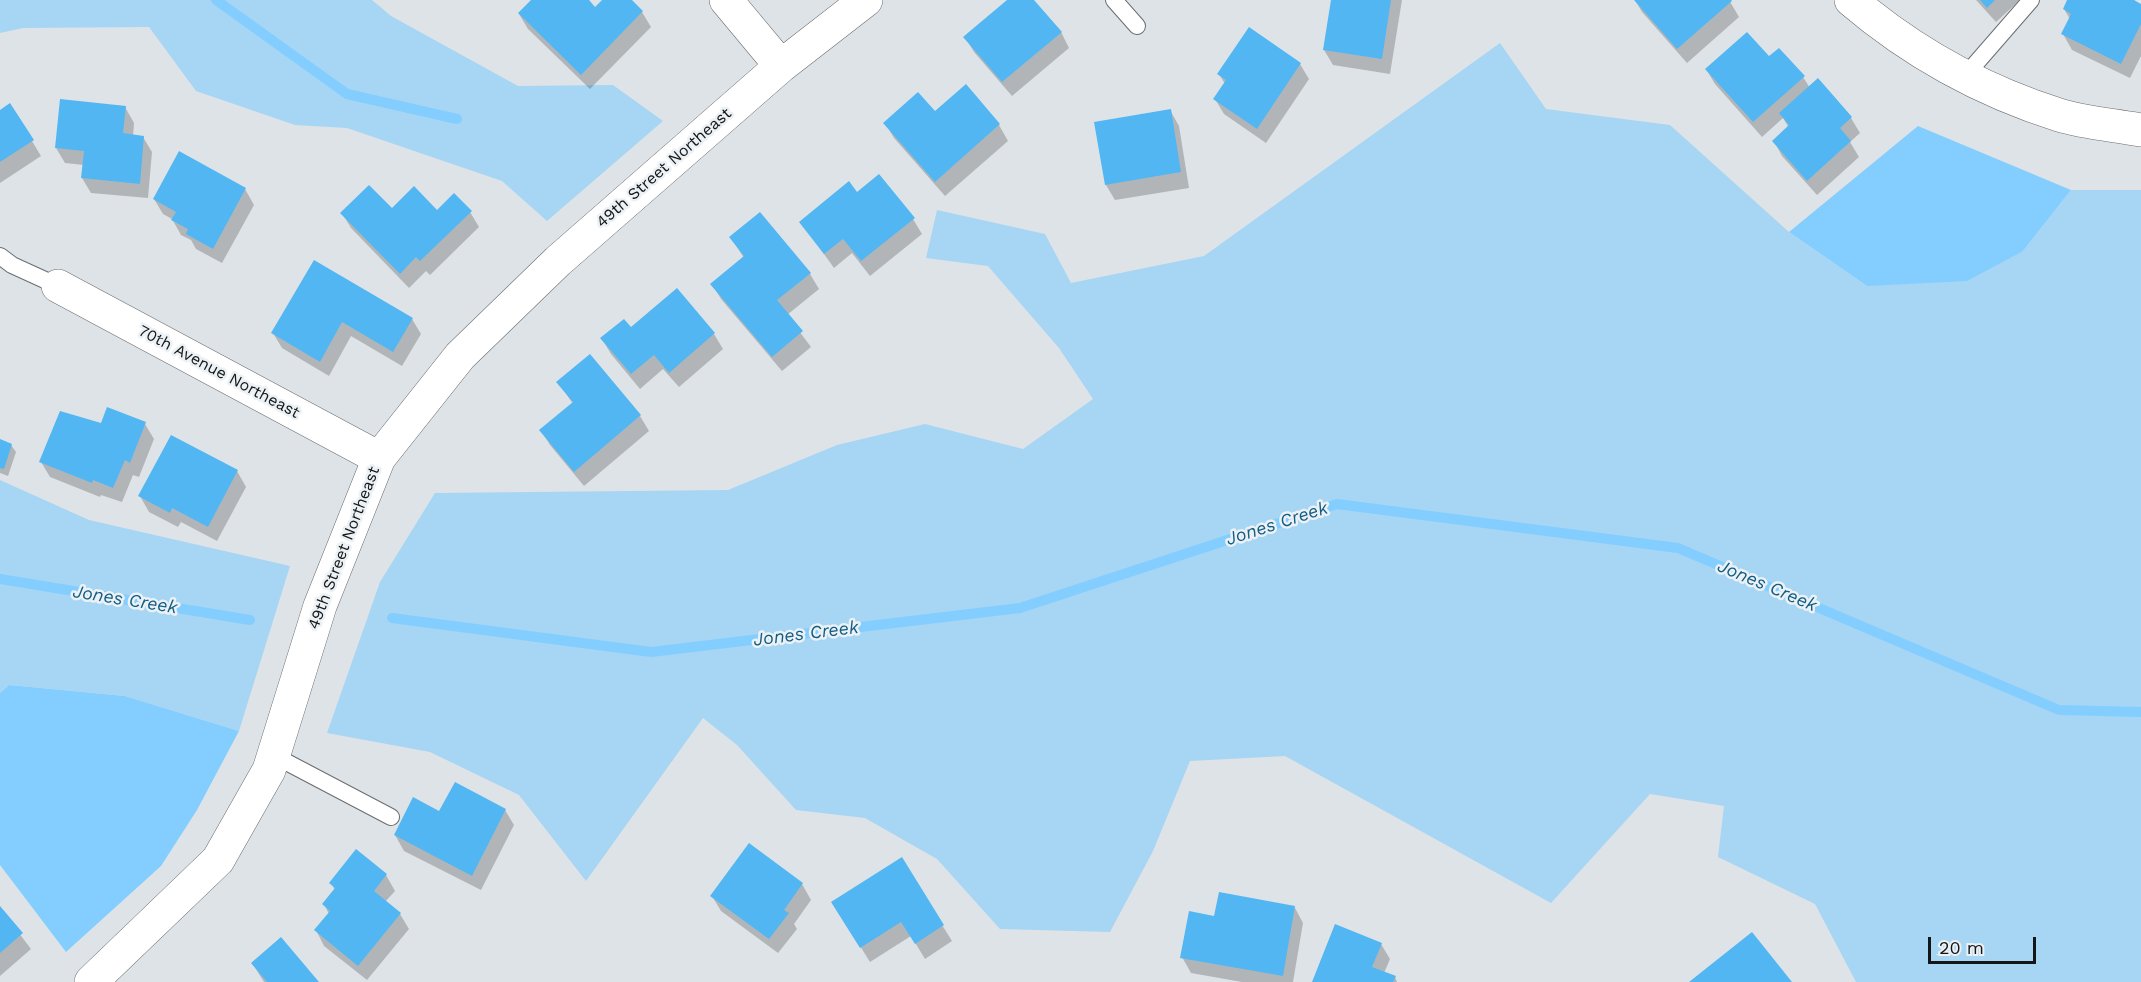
<!DOCTYPE html>
<style>
body{margin:0}
#map{position:relative;width:2141px;height:982px;overflow:hidden;background:#dee3e7;font-family:"Work Sans",sans-serif}
canvas{display:block}
.scale{position:absolute;left:1928px;top:937px;width:108px;height:27px;box-sizing:border-box;border:3px solid #141617;border-top:0;padding-left:8px;font-size:18px;line-height:21px;white-space:nowrap;color:#141617;-webkit-text-stroke:4px #ebf1f4;paint-order:stroke}
</style>
<div id="map">
<canvas width="2141" height="982"></canvas>
<div class="scale">20 m</div>
</div>
<script>
const c = document.querySelector('canvas').getContext('2d');
c.lineJoin = 'round';
function fill(path, color) { c.fillStyle = color; c.fill(path, 'evenodd'); }
function strokePath(path, color, width, dash) { c.strokeStyle = color; c.lineWidth = width; c.lineCap = dash ? 'butt' : 'round'; c.setLineDash(dash || []); c.stroke(path); }
function label(font, color, halo, rows, align = 'center') {
  c.font = font + ' "Work Sans",sans-serif'; c.lineWidth = 5; c.setLineDash([]); c.textBaseline = 'middle'; c.strokeStyle = halo; c.fillStyle = color; for (const [text, x, y, turn = 0] of rows) {
    c.save(); c.translate(x, y); c.rotate((+turn || 0) * Math.PI / 180); c.textAlign = isNaN(turn) ? turn : align; if (halo) c.strokeText(text, 0, 0); c.fillText(text, 0, 0); c.restore();
  }
}
fill(new Path2D(`
 M 0,0 L 372,0 L 391,16 L 518,86 L 613,85 L 663,121 L 547,221 L 502,181 L 347,128 L 295,125 L 196,91 L 149,27 L 23,28 L 0,33 Z
 M 1500,43 L 1546,109 L 1670,125 L 1789,232 L 1867,286 L 2023,251 L 2071,190 L 2141,190 L 2141,982 L 1856,982 L 1815,904 L 1718,857 L 1724,806 L 1650,794 L 1551,903 L 1285,756 L 1190,761 L 1153,851 L 1110,932 L 1000,929 L 937,859 L 865,818 L 796,810 L 737,745 L 703,718 L 586,881 L 519,795 L 430,752 L 327,733 L 380,582 L 435,493 L 728,490 L 837,445 L 925,424 L 1023,449 L 1093,399 L 1059,348 L 988,266 L 926,258 L 937,210 L 1045,234 L 1071,283 L 1204,256 Z
 M 0,480 L 89,520 L 290,566 L 239,731 L 125,696 L 9,685 L 0,693 Z`), '#a7d5f4');
fill(new Path2D(`
 M 1918,126 L 2071,190 L 2023,251 L 1967,281 L 1867,286 L 1789,232 Z
 M 9,685 L 125,696 L 239,731 L 197,810 L 161,866 L 66,952 L 0,865 L 0,693 Z`), '#83ceff');
fill(new Path2D(`
 M 533,0 L 587,0 L 595,9 L 604,0 L 630,0 L 642,12 L 651,27 L 590,89 L 528,29 L 519,14 Z
 M 1009,0 L 1032,0 L 1061,32 L 1069,48 L 1012,96 L 974,52 L 965,37 Z
 M 1332,0 L 1402,0 L 1390,74 L 1333,65 L 1324,50 Z
 M 1635,0 L 1729,0 L 1739,17 L 1687,63 L 1642,12 Z
 M 1976,0 L 2020,0 L 1996,22 Z
 M 2069,0 L 2134,0 L 2141,6 L 2141,56 L 2130,78 L 2072,50 L 2063,34 L 2070,19 L 2064,9 Z
 M 1768,58 L 1803,77 L 1810,88 L 1818,80 L 1851,118 L 1860,133 L 1850,142 L 1859,157 L 1817,195 L 1782,156 L 1774,141 L 1789,128 L 1783,118 L 1762,137 L 1715,84 L 1706,69 Z
 M 1300,64 L 1309,79 L 1266,143 L 1224,114 L 1215,99 L 1225,84 L 1219,74 Z
 M 966,86 L 999,125 L 1008,141 L 945,196 L 894,138 L 885,123 L 935,114 Z
 M 125,107 L 134,123 L 133,136 L 143,137 L 152,152 L 148,198 L 91,193 L 82,178 L 84,165 L 65,163 L 56,148 Z
 M 1170,110 L 1179,126 L 1189,188 L 1115,200 L 1106,185 Z
 M 0,111 L 32,141 L 41,156 L 0,183 Z
 M 179,153 L 245,189 L 254,205 L 222,263 L 196,249 L 191,240 L 181,235 L 172,219 L 163,214 L 154,199 Z
 M 857,194 L 913,219 L 922,234 L 870,276 L 852,253 L 834,268 L 801,222 Z
 M 392,210 L 470,212 L 479,227 L 430,275 L 426,271 L 409,288 L 351,228 L 342,213 Z
 M 760,214 L 810,274 L 819,289 L 787,315 L 811,347 L 782,371 L 721,299 L 712,284 L 744,258 L 731,238 Z
 M 314,262 L 412,319 L 421,334 L 402,366 L 351,336 L 329,376 L 282,348 L 273,333 Z
 M 677,290 L 714,334 L 723,349 L 679,387 L 663,369 L 640,389 L 611,354 L 602,339 L 631,329 Z
 M 590,356 L 640,416 L 649,431 L 584,486 L 550,445 L 541,430 L 573,404 L 558,382 Z
 M 145,424 L 154,439 L 139,477 L 133,475 L 122,502 L 101,495 L 100,497 L 50,477 L 41,462 L 102,425 Z
 M 0,441 L 11,445 L 16,452 L 8,476 L 0,473 Z
 M 237,471 L 246,487 L 217,541 L 181,522 L 178,527 L 149,512 L 140,496 Z
 M 505,810 L 514,825 L 481,890 L 404,851 L 395,835 L 440,813 Z
 M 750,845 L 802,884 L 811,900 L 794,924 L 797,929 L 778,953 L 721,911 L 712,896 Z
 M 356,851 L 386,875 L 395,891 L 385,902 L 400,914 L 409,929 L 367,980 L 324,946 L 316,930 L 329,914 L 324,904 L 335,890 L 331,883 Z
 M 901,859 L 952,941 L 925,959 L 911,936 L 870,962 L 842,917 Z
 M 0,908 L 31,949 L 0,976 Z
 M 1295,908 L 1303,923 L 1293,982 L 1242,982 L 1191,973 L 1182,957 L 1216,918 Z
 M 1381,944 L 1390,959 L 1384,973 L 1395,977 L 1397,982 L 1314,982 Z
 M 252,963 L 317,982 L 264,982 Z`), '#0003');
strokePath(new Path2D(`
 M 216,0 L 347,94 L 457,119
 M 0,579 L 250,620
 M 392,618 L 651,652 L 1020,608 L 1337,504 L 1678,548 L 2059,710 L 2141,712`), '#83ceff', 10);
fill(new Path2D(`
 M 531,0 L 589,0 L 595,7 L 602,0 L 632,0 L 643,11 L 581,75 L 518,13 Z
 M 1007,0 L 1034,0 L 1062,32 L 1002,82 L 963,37 Z
 M 1331,0 L 1391,0 L 1382,59 L 1323,50 Z
 M 1634,0 L 1731,0 L 1732,1 L 1677,49 Z
 M 1980,0 L 1995,0 L 1987,8 Z
 M 2067,0 L 2134,0 L 2141,4 L 2141,24 L 2121,64 L 2061,34 L 2071,14 L 2063,9 Z
 M 1249,27 L 1301,63 L 1257,129 L 1213,99 L 1226,80 L 1217,74 Z
 M 1747,32 L 1769,56 L 1779,48 L 1805,76 L 1753,122 L 1705,69 Z
 M 1818,78 L 1852,117 L 1840,128 L 1851,141 L 1807,181 L 1772,141 L 1789,125 L 1779,113 Z
 M 966,84 L 1000,124 L 935,182 L 883,123 L 918,92 L 935,111 Z
 M 60,99 L 126,106 L 123,133 L 144,136 L 140,184 L 81,178 L 84,151 L 55,148 Z
 M 10,103 L 34,140 L 0,162 L 0,110 Z
 M 1171,109 L 1181,172 L 1105,185 L 1094,122 Z
 M 179,151 L 246,188 L 213,249 L 186,234 L 188,229 L 171,220 L 176,212 L 153,199 Z
 M 879,174 L 915,218 L 861,261 L 843,239 L 824,254 L 799,222 L 849,181 L 857,192 Z
 M 369,185 L 392,208 L 414,186 L 437,210 L 454,193 L 472,211 L 420,261 L 416,257 L 400,274 L 340,213 Z
 M 760,212 L 811,273 L 777,300 L 803,331 L 772,357 L 710,284 L 744,256 L 729,237 Z
 M 314,260 L 413,318 L 393,352 L 342,322 L 320,362 L 271,333 Z
 M 677,288 L 715,333 L 669,373 L 654,355 L 631,374 L 600,338 L 624,319 L 631,327 Z
 M 590,354 L 641,415 L 574,472 L 539,430 L 573,402 L 556,382 Z
 M 107,407 L 146,422 L 130,463 L 125,460 L 113,488 L 93,480 L 92,483 L 39,462 L 60,411 L 101,423 Z
 M 171,435 L 238,470 L 208,527 L 172,508 L 170,513 L 138,496 Z
 M 0,439 L 12,444 L 4,469 L 0,468 Z
 M 455,782 L 506,809 L 472,876 L 394,835 L 413,797 L 439,811 Z
 M 749,843 L 803,883 L 784,910 L 789,913 L 769,939 L 710,896 Z
 M 356,849 L 387,874 L 374,891 L 401,913 L 358,966 L 314,930 L 330,911 L 322,904 L 335,888 L 329,883 Z
 M 902,857 L 944,925 L 915,944 L 901,922 L 860,948 L 831,902 Z
 M 1219,892 L 1295,906 L 1283,976 L 1180,958 L 1189,911 L 1214,916 Z
 M 0,906 L 23,933 L 0,953 Z
 M 1335,924 L 1382,943 L 1372,967 L 1396,976 L 1393,982 L 1312,982 Z
 M 1752,932 L 1792,982 L 1689,982 Z
 M 281,937 L 319,982 L 267,982 L 251,963 Z`), '#51b6f1');
const lane = new Path2D(`
 M 1114,0 L 1137,26
 M 1964,77 L 2031,0
 M 0,256 L 12,265 L 58,286
 M 273,755 L 391,817`);
const street = new Path2D(`
 M 726,0 L 781,66
 M 1851,0 C 1912,52 1983,91 2059,115 C 2085,123 2114,125 2141,130
 M 58,286 L 379,458
 M 91,982 L 218,860 L 269,770 L 320,606 L 379,458 L 460,356 L 558,261 L 781,66 L 866,0`);
strokePath(lane, '#696d70', 18);
strokePath(street, '#696d70', 34);
strokePath(lane, '#fff', 16);
strokePath(street, '#fff', 33);
label('16px', '#141617', '#ebf1f4', [
 ["49th Street Northeast",664,168,-41],
 ["70th Avenue Northeast",219,372,28],
 ["49th Street Northeast",344,548,-69]
]);
label('italic 18px', '#115d85', '#ebf1f4', [
 ["Jones Creek",1277,524,-18],
 ["Jones Creek",1767,586,23],
 ["Jones Creek",125,600,9],
 ["Jones Creek",806,634,-7]
]);
</script>
